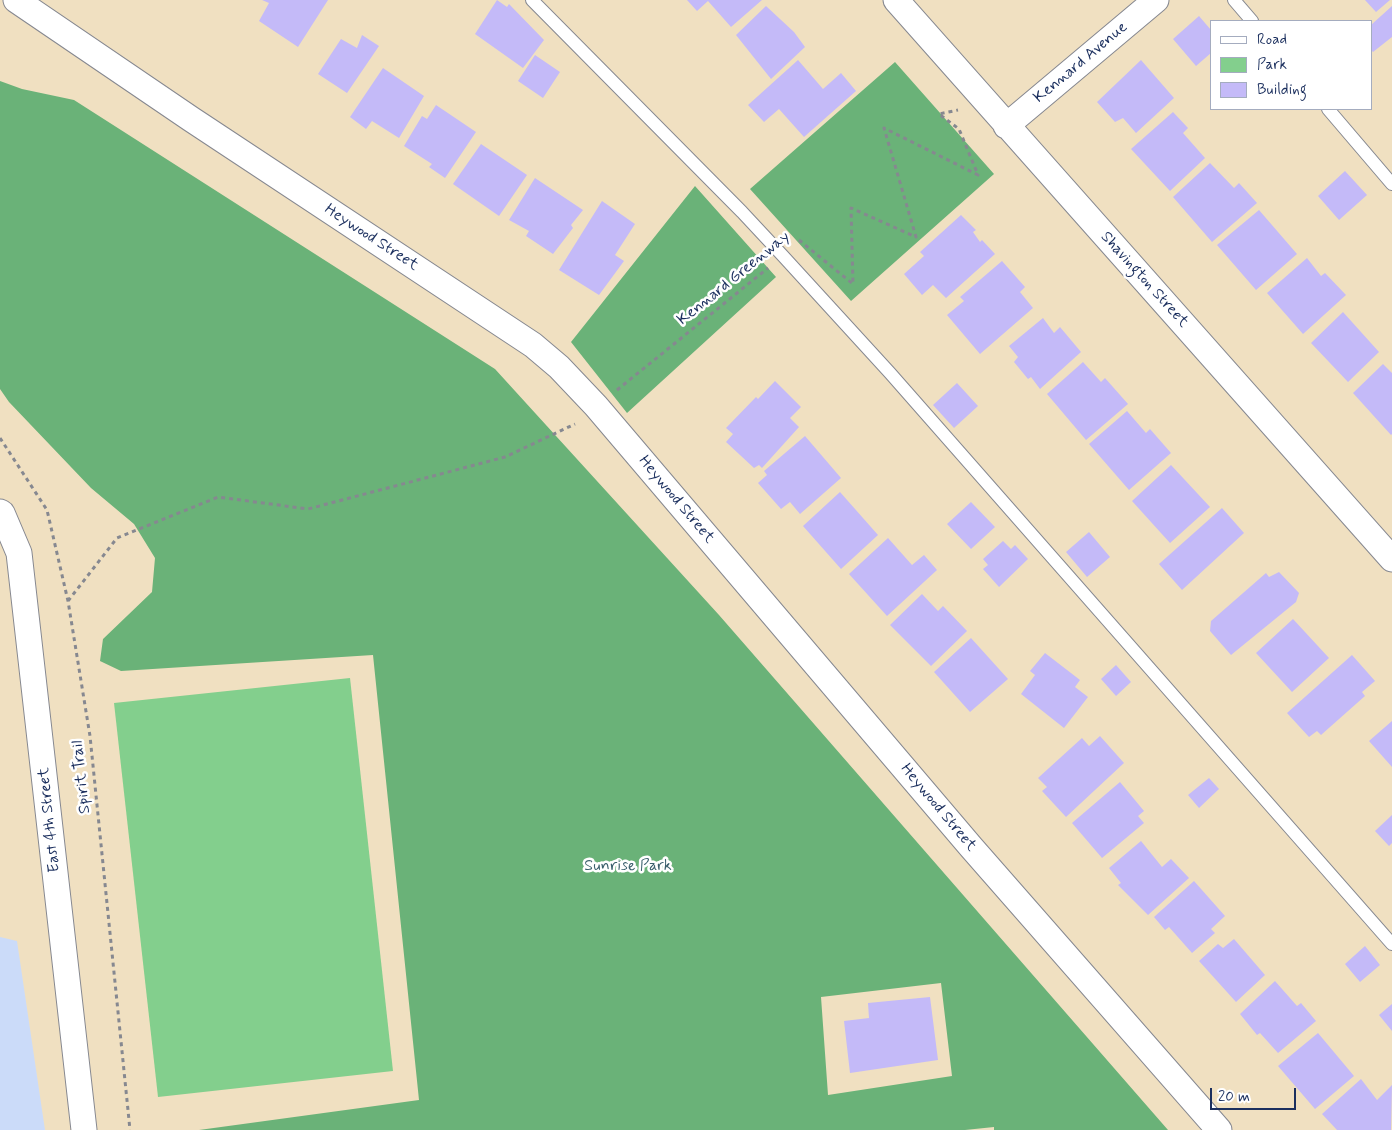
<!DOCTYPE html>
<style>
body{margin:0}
#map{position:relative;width:1392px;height:1130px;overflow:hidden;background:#f0e0c1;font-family:Mynerve,sans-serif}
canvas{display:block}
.legend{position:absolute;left:1210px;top:20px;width:162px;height:90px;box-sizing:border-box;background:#fff;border:1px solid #a4acbf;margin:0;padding:6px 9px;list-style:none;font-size:15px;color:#1b2f5e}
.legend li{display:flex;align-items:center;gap:10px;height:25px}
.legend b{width:25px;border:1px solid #a4acbf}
.scale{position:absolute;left:1210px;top:1088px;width:86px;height:22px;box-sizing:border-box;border:2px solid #1b2f5e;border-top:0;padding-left:6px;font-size:15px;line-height:18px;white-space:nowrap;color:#1b2f5e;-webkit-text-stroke:4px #fff;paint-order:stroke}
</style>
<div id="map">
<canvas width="1392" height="1130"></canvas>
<ul class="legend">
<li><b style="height:6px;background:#fff"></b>Road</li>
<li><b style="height:14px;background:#83cf8d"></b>Park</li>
<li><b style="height:14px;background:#c4baf8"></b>Building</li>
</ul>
<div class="scale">20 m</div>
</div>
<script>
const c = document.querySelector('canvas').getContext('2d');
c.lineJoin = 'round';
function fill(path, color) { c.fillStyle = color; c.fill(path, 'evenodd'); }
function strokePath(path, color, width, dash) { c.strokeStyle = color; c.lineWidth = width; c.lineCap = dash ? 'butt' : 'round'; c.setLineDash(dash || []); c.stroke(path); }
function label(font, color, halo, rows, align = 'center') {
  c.font = font + ' Mynerve,sans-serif'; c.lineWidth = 5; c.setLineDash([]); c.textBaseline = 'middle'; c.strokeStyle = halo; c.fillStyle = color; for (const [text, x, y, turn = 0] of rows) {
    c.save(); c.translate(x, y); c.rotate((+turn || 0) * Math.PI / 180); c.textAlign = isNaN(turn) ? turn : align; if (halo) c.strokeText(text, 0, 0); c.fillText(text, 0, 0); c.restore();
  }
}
fill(new Path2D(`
 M 0,937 L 17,941 L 45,1130 L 0,1130 Z`), '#cbdbf9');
fill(new Path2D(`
 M 350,678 L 393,1071 L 158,1097 L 114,703 Z`), '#83cf8d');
fill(new Path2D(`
 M 895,62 L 994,174 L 851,301 L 750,189 Z
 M 0,81 L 22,89 L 74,100 L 495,369 L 719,615 L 1168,1130 L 994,1130 L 994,1127 L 965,1130 L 199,1130 L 419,1100 L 373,655 L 121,671 L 100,661 L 103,639 L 152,592 L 155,558 L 134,524 L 91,488 L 9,402 L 0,389 ZM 941,983 L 952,1076 L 828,1095 L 821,997 Z
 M 695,186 L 776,277 L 627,413 L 571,342 Z`), '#6ab278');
fill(new Path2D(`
 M 262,0 L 328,0 L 298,47 L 259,21 L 269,3 Z
 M 497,0 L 507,7 L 509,4 L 544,40 L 523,68 L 475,34 Z
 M 687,0 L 762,0 L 731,27 L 708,1 L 697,11 Z
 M 1365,0 L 1390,0 L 1376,12 Z
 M 766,6 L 794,32 L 805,47 L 771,79 L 736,35 Z
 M 1392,6 L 1392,37 L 1373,52 L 1371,50 L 1371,25 Z
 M 1199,16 L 1211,30 L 1211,53 L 1196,66 L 1173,39 Z
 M 362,35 L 379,46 L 347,93 L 318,74 L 341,39 L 357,48 Z
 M 535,55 L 560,72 L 543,98 L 518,81 Z
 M 798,60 L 823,89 L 841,73 L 856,91 L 804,137 L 779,109 L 764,122 L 748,105 Z
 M 1141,60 L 1174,98 L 1136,133 L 1123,118 L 1115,122 L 1097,102 Z
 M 383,68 L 424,96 L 399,138 L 372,121 L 366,129 L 350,117 Z
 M 436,105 L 476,132 L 445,178 L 429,167 L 432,164 L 404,146 L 422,116 L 427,119 Z
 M 1173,112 L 1188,128 L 1183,133 L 1205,158 L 1170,191 L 1131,149 Z
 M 481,144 L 527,175 L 499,216 L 453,184 Z
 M 1210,163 L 1234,188 L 1239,183 L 1257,203 L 1212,242 L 1173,197 Z
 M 1345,171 L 1367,195 L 1339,220 L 1318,196 Z
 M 535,178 L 583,210 L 571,225 L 573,228 L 553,254 L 526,236 L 529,231 L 509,220 Z
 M 602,201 L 635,224 L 615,255 L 624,261 L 599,295 L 559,270 Z
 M 1259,210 L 1297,254 L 1256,290 L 1217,245 Z
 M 961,215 L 976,230 L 973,232 L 980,242 L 982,240 L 995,254 L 946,298 L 933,285 L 922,295 L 904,274 L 924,256 L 920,252 Z
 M 1307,258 L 1321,276 L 1325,273 L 1346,295 L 1303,334 L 1267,293 Z
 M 1002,261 L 1025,287 L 1020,292 L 1033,308 L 980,354 L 947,315 L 964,301 L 960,297 Z
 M 1343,312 L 1379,352 L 1348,382 L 1311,343 Z
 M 1043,318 L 1054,333 L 1060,327 L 1081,352 L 1040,389 L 1031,377 L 1028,379 L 1014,362 L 1018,357 L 1009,346 Z
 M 1083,362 L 1101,382 L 1105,378 L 1128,404 L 1086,440 L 1047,394 Z
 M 1383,364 L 1392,373 L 1392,434 L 1391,435 L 1353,393 Z
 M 775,381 L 801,407 L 790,418 L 799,427 L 762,468 L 759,465 L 754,468 L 726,442 L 733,434 L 726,428 L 756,397 L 758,399 Z
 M 957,383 L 978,406 L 954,428 L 933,405 Z
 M 1127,411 L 1146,433 L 1150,429 L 1171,453 L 1129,490 L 1089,444 Z
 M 805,436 L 841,478 L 800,514 L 790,502 L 781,509 L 758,483 L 767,475 L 764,471 Z
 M 1171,465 L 1210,507 L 1170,543 L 1132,501 Z
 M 840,492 L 878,535 L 841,569 L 803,526 Z
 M 971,502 L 995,527 L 971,549 L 947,524 Z
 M 1222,508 L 1244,533 L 1182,590 L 1159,564 Z
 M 1089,532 L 1110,557 L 1087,577 L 1066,552 Z
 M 888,538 L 912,565 L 924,555 L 937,570 L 887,616 L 849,574 Z
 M 1003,541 L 1011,549 L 1015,545 L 1028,559 L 999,587 L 983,569 L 988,565 L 983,559 Z
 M 1279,572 L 1299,593 L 1296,602 L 1231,655 L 1210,631 L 1211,621 L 1266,573 L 1269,577 Z
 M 922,594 L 938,611 L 943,606 L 967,631 L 931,666 L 890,625 Z
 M 1293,619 L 1329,658 L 1292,692 L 1256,653 Z
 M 971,638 L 1008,679 L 970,712 L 934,672 Z
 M 1045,653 L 1080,680 L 1075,687 L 1088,697 L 1064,728 L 1021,694 L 1035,675 L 1030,671 Z
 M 1352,655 L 1375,681 L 1362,692 L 1365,696 L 1321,735 L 1317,731 L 1309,737 L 1287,713 Z
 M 1116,665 L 1131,682 L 1116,696 L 1101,679 Z
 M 1392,721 L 1392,767 L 1369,741 Z
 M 1100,736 L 1124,763 L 1066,817 L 1042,791 L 1047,787 L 1038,778 L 1082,738 L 1089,746 Z
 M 1209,778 L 1219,789 L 1199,808 L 1188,795 Z
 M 1120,782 L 1144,811 L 1138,816 L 1144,823 L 1102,858 L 1072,823 Z
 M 1392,815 L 1392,843 L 1389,846 L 1375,831 Z
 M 1141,841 L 1162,867 L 1171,859 L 1189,878 L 1148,915 L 1118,885 L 1121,883 L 1109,868 Z
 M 1194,881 L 1225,916 L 1211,929 L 1215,933 L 1192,953 L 1169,927 L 1165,930 L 1154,917 Z
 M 1234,939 L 1265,975 L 1236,1002 L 1199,961 L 1218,944 L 1223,948 Z
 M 1365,946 L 1380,965 L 1360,982 L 1345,964 Z
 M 1275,981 L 1297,1006 L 1301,1003 L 1316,1021 L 1278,1053 L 1260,1033 L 1257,1035 L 1240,1014 Z
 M 930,997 L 938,1060 L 850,1073 L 844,1021 L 869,1018 L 868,1003 Z
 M 1392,1004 L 1392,1031 L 1379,1015 Z
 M 1318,1033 L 1354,1076 L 1315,1109 L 1278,1066 Z
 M 1361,1079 L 1377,1100 L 1392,1085 L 1391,1130 L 1337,1130 L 1322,1114 Z`), '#c4baf8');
const lane = new Path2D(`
 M 532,0 L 742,212 L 783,256 L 890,373 L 1392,944
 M 1234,0 L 1252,21
 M 1328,109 L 1392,184`);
const street = new Path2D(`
 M 16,0 L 191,119 L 533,345 L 559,367 L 596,406 L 971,847 L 1219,1130
 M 896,0 L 1392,559
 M 1006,126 L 1156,0
 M 0,512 L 2,513 L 19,553 L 84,1130`);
strokePath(lane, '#868890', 14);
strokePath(street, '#868890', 27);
strokePath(new Path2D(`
 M 799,240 L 853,284 L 851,208 L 916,237 L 884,128 L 978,175 L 959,129 L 939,114 L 958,110
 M 617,390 L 768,268
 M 0,438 L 47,510 L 68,601 L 90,736 L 130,1130
 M 68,601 L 117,538 L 218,497 L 308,509 L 505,457 L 575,424`), '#868890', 3, [4, 4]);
strokePath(lane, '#fff', 12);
strokePath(street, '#fff', 25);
label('16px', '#1b2f5e', '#fff', [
 ["Kennard Avenue",1081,63,-40],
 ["Heywood Street",371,238,33],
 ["Kennard Greenway",734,279,-39],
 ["Shavington Street",1144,280,48],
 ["Heywood Street",676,500,50],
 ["Spirit Trail",82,777,-96],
 ["Heywood Street",938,808,50],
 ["East 4th Street",50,820,-96]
]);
label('16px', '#3a5f6c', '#fff', [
 ["Sunrise Park",628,867]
]);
</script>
